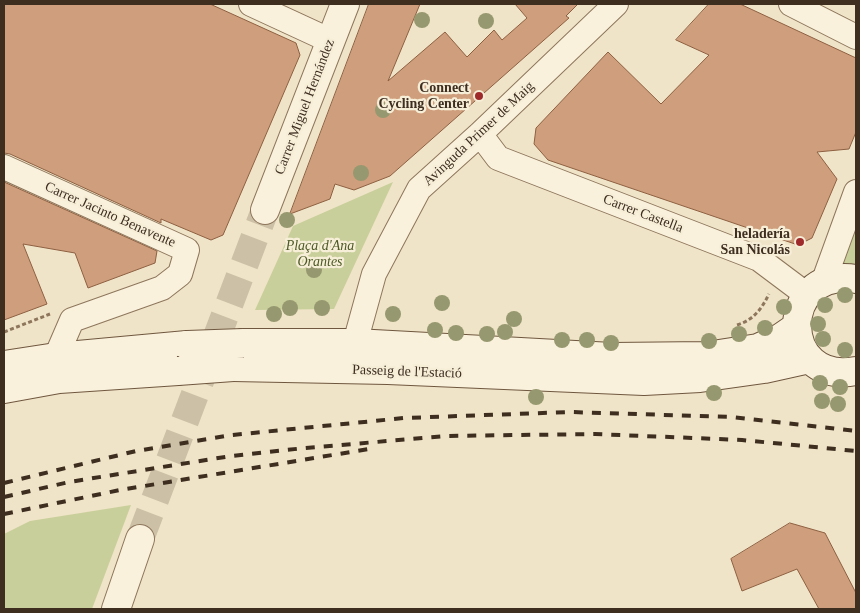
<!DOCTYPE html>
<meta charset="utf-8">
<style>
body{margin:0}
#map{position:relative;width:860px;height:613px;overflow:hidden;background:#f0e4c8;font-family:"Times New Roman",serif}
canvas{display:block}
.frame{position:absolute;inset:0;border:5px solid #3d2e20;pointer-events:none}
</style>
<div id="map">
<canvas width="860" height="613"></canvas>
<div class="frame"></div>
</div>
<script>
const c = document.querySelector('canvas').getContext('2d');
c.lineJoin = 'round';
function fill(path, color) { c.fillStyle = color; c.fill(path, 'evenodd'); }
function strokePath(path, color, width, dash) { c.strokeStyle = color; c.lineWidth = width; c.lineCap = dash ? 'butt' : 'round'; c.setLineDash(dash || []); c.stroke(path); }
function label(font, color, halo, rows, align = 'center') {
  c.font = font + ' "Times New Roman",serif'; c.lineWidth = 4.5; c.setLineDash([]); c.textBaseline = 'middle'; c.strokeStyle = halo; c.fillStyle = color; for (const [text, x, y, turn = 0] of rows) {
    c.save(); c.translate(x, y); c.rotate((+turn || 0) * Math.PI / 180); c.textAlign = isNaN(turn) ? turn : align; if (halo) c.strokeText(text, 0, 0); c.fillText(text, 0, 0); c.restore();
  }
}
fill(new Path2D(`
 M 393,182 L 334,309 L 255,310 L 293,226 Z
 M 856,215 L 856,266 L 841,264 Z
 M 131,505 L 92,609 L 4,609 L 4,534 L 30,521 Z`), '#c9cf9b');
const building = new Path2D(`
 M 4,4 L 210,4 L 296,43 L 300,55 L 223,235 L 211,240 L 161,219 L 161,223 L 10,154 L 4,153 Z
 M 369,4 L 420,4 L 388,81 L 445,32 L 467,57 L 494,30 L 502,40 L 527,18 L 515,4 L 578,4 L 566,16 L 569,18 L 390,176 L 354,190 L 335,184 L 330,199 L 290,214 Z
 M 709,4 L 740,4 L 856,58 L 856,132 L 849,149 L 817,152 L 837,179 L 812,238 L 798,245 L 548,160 L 534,144 L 536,128 L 608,52 L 661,104 L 709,55 L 676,40 Z
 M 4,182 L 157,251 L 155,263 L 88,288 L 75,253 L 23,244 L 47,304 L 4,320 Z
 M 790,523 L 825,533 L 856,593 L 856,609 L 819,609 L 797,569 L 742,591 L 731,559 Z`);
fill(building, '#cf9f7d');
strokePath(building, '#8d5f41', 1);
strokePath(new Path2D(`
 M 140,539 L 265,210`), '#ccc0a6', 28, [28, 14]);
const minor = new Path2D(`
 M 251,4 L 331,41
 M 791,4 L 856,37
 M 480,134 L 498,158 L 759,259 L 807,295
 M 4,167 L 187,250 L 180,274 L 162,288 L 72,320 L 56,357
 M 823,283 L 856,192
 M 355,343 L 374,274 L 419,189 L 480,134 L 616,4`);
const tertiary = new Path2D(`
 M 265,210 L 345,4
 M 116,609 L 140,539`);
const secondary = new Path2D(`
 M 856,279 C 776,267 779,386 856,371
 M 243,343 L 355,343 L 612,357 L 706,356 L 758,348 L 780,338 L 796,327
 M 4,365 L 56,357 L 187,345
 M 233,367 L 388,370 L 644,381 L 700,378 L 764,369 L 809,359
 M 4,389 L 59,379 L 178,371`);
strokePath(minor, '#8d765c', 26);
strokePath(tertiary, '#8d765c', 30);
strokePath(secondary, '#6f573f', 30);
strokePath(new Path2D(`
 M 737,325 C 754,320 762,308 769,294
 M 4,332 L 50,314`), '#8d765c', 3, [4, 2.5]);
strokePath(minor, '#faf1dc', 24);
strokePath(tertiary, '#faf1dc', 28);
strokePath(secondary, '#faf1dc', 28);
strokePath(new Path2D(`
 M 4,483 L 136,451 L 232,435 L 404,418 L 570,412 L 732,417 L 856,431
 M 4,497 L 69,482 L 231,456 L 305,448 L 447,436 L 595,434 L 742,440 L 856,451
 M 4,514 L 120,490 L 375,448`), '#3d2e20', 4, [9, 9]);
const secondaryBridge = new Path2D(`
 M 187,345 L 243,343
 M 178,371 L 233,367`);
strokePath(secondaryBridge, '#6f573f', 30, []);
strokePath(secondaryBridge, '#faf1dc', 28);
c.fillStyle = '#96986f';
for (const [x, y] of [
 [422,20],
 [486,21],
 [383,110],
 [361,173],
 [287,220],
 [314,270],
 [845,295],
 [442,303],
 [825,305],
 [784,307],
 [290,308],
 [322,308],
 [274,314],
 [393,314],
 [514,319],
 [818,324],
 [765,328],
 [435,330],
 [505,332],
 [456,333],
 [487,334],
 [739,334],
 [823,339],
 [562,340],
 [587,340],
 [709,341],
 [611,343],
 [845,350],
 [820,383],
 [840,387],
 [714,393],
 [536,397],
 [822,401],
 [838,404]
]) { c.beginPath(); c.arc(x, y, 8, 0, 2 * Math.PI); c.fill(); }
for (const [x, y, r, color] of [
 [479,96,5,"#9e2a2b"],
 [800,242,5,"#9e2a2b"]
]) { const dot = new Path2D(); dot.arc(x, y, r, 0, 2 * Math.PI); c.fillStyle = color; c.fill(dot); strokePath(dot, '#f7eed8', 2); }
label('bold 14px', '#3d2e20', '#f7eed8', [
 ["Connect",469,88],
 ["Cycling Center",469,104],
 ["heladería",790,234],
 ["San Nicolás",790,250]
], 'right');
label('14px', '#3d2e20', '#f7eed8', [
 ["Carrer Miguel Hernández",305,107,-69],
 ["Avinguda Primer de Maig",479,134,-43],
 ["Carrer Castella",643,214,21],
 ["Carrer Jacinto Benavente",110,215,24],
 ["Passeig de l'Estació",407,372,2]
]);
label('italic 14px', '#4d5a26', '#f7eed8', [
 ["Plaça d'Ana",320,246],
 ["Orantes",320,262]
]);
</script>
